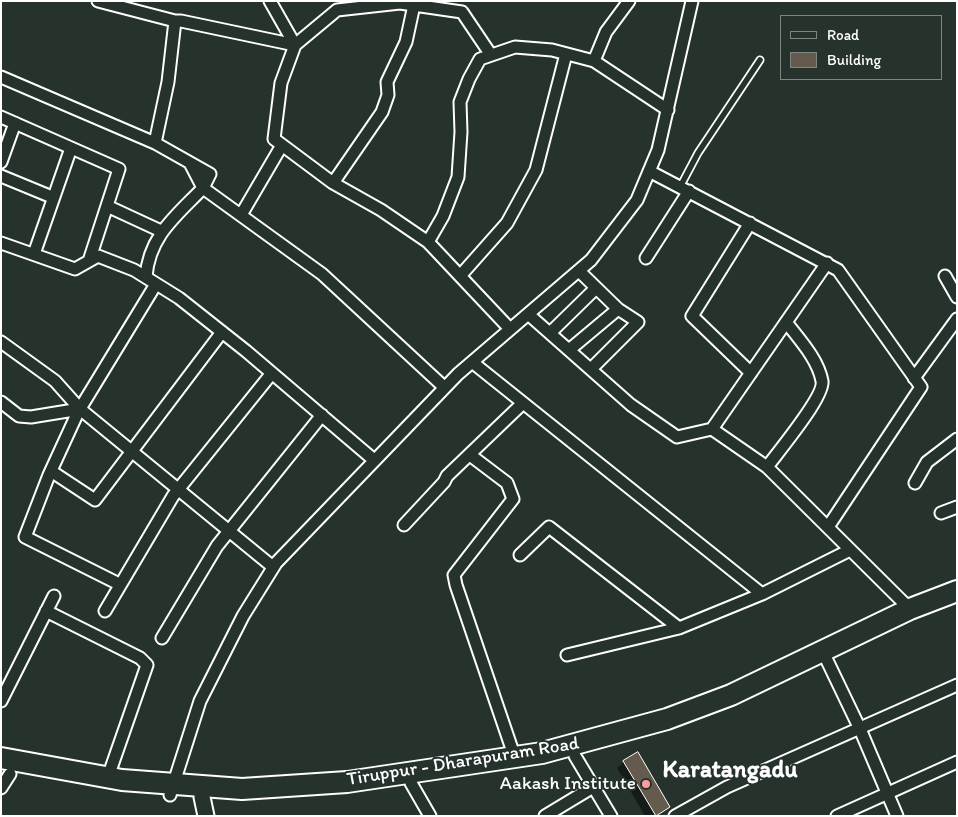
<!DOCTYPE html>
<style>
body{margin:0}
#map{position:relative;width:958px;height:817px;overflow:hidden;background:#26332d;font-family:Itim,sans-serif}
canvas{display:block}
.frame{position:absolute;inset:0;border:2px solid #fff;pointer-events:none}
.legend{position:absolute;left:780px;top:15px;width:162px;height:65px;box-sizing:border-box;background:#26332d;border:1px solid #7d8581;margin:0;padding:6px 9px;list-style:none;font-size:15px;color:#fff}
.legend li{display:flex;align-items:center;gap:10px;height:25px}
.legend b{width:25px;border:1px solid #7d8581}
</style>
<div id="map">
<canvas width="958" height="817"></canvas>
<div class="frame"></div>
<ul class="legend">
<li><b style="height:6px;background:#26332d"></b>Road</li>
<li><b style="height:14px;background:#645b4e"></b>Building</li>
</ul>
</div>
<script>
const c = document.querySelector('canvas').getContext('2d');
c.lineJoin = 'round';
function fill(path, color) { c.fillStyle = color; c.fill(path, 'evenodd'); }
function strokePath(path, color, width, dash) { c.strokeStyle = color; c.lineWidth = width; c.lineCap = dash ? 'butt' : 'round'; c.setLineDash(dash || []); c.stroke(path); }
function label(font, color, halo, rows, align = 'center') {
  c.font = font + ' Itim,sans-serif'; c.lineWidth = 4; c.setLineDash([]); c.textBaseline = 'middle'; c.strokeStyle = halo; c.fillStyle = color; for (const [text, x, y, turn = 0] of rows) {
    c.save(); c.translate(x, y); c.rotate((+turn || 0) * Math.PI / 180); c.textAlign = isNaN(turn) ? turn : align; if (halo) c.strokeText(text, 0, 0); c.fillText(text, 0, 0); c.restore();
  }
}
fill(new Path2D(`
 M 624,762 L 668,807 L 661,813 L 645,816 L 617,768 Z`), '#0007');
const building = new Path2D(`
 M 638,752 L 670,807 L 656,816 L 623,761 Z`);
fill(building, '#645b4e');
strokePath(building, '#fff', 1);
const lane = new Path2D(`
 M 680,187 L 698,153 L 760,60`);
const street = new Path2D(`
 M 98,1 L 175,21 L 181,21 L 295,45
 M 270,1 L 295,45
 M 629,1 L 606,32 L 594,61 L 668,110
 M 1,77 L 155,143 L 210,174 L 203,188 L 322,274 L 444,387
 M 1,117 L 119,169 L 89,261
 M 155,143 L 168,82 L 175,21
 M 1,162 L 15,123
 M 649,171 L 838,270 L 921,387 L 828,527
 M 1,176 L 52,197
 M 333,183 L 382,112 L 388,95 L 387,82 L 406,42 L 414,5
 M 107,206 L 161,231
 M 241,215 L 282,145
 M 750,223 L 692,316 L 751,373
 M 428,242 L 381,210 L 333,183 L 274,139 L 281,83 L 295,45 L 337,10 L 400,3 L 462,12 L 491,55
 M 1,243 L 75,269 L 98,256 L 134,270 L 179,298 L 246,351 L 374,460
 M 34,254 L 71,148
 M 646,258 L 689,191
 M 579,271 L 618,309 L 638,322 L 591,369
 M 460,276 L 507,223 L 536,170 L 566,54
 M 945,276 L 957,297
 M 146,277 C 149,236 176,216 203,188 L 190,163
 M 528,314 L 631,405 L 677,437 L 712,429 L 767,467 L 912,611
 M 510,329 L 428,242 L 443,216 L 458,177 L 461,132 L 460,102 L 469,79 L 480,59 L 515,47 L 552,50 L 594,61
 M 550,333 L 596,288
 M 1,342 L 55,381 L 80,409 L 273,567
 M 569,350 L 618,309
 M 472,362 L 762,594
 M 914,378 L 957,319
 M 1,402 L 19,416 L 31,417 L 80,409
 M 712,429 L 827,263
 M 470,455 L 507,483 L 513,499 L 454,575 L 456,585 L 515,758
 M 767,467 C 778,452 825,396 822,381 C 818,359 799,339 786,322
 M 51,471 L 95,500 L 222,332
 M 915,483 L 927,462 L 957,439
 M 941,513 L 957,507
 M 404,525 L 444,482 L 447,476 L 523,403
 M 520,555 L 549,527 L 679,628
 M 119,584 L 25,537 L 49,475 L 78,412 L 156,284
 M 46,611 L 140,658 L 147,665 L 108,777
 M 105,611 L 173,496 L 272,373
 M 162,638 L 217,546 L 322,415
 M 823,652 L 860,729 L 897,816
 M 567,655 L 679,628 L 762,594 L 850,550
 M 1,701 L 54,596
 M 575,756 L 611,816
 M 410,774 L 411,783 L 430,816
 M 1,788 L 10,774
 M 170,795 L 200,701 L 243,616 L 276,563 L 458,374 L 591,260 L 637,200 L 658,150 L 692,1
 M 545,816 L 593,787
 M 675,816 L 727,787 L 957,685
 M 837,816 L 957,762`);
const secondary = new Path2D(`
 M 203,786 L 202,797 L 206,816`);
const highway = new Path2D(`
 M 1,758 L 122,780 L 242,789 L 347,782 L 542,753 L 667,719 L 731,695 L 910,609 L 957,591`);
strokePath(lane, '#fff', 9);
strokePath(street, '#fff', 15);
strokePath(secondary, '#fff', 19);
strokePath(highway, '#fff', 24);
strokePath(lane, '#26332d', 5.5);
strokePath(street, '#26332d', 11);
strokePath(secondary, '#26332d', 15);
strokePath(highway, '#26332d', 20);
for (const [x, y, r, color] of [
 [646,784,5,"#ff9aa2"]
]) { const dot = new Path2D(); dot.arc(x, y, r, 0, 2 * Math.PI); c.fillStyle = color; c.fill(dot); strokePath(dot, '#26332d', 2); }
label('19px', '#fff', '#26332d', [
 ["Tiruppur - Dharapuram Road",463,762,-9]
]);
label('19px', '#fff', '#26332d', [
 ["Aakash Institute",636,784]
], 'right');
label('bold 24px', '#fff', '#26332d', [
 ["Karatangadu",730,771]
]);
</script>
